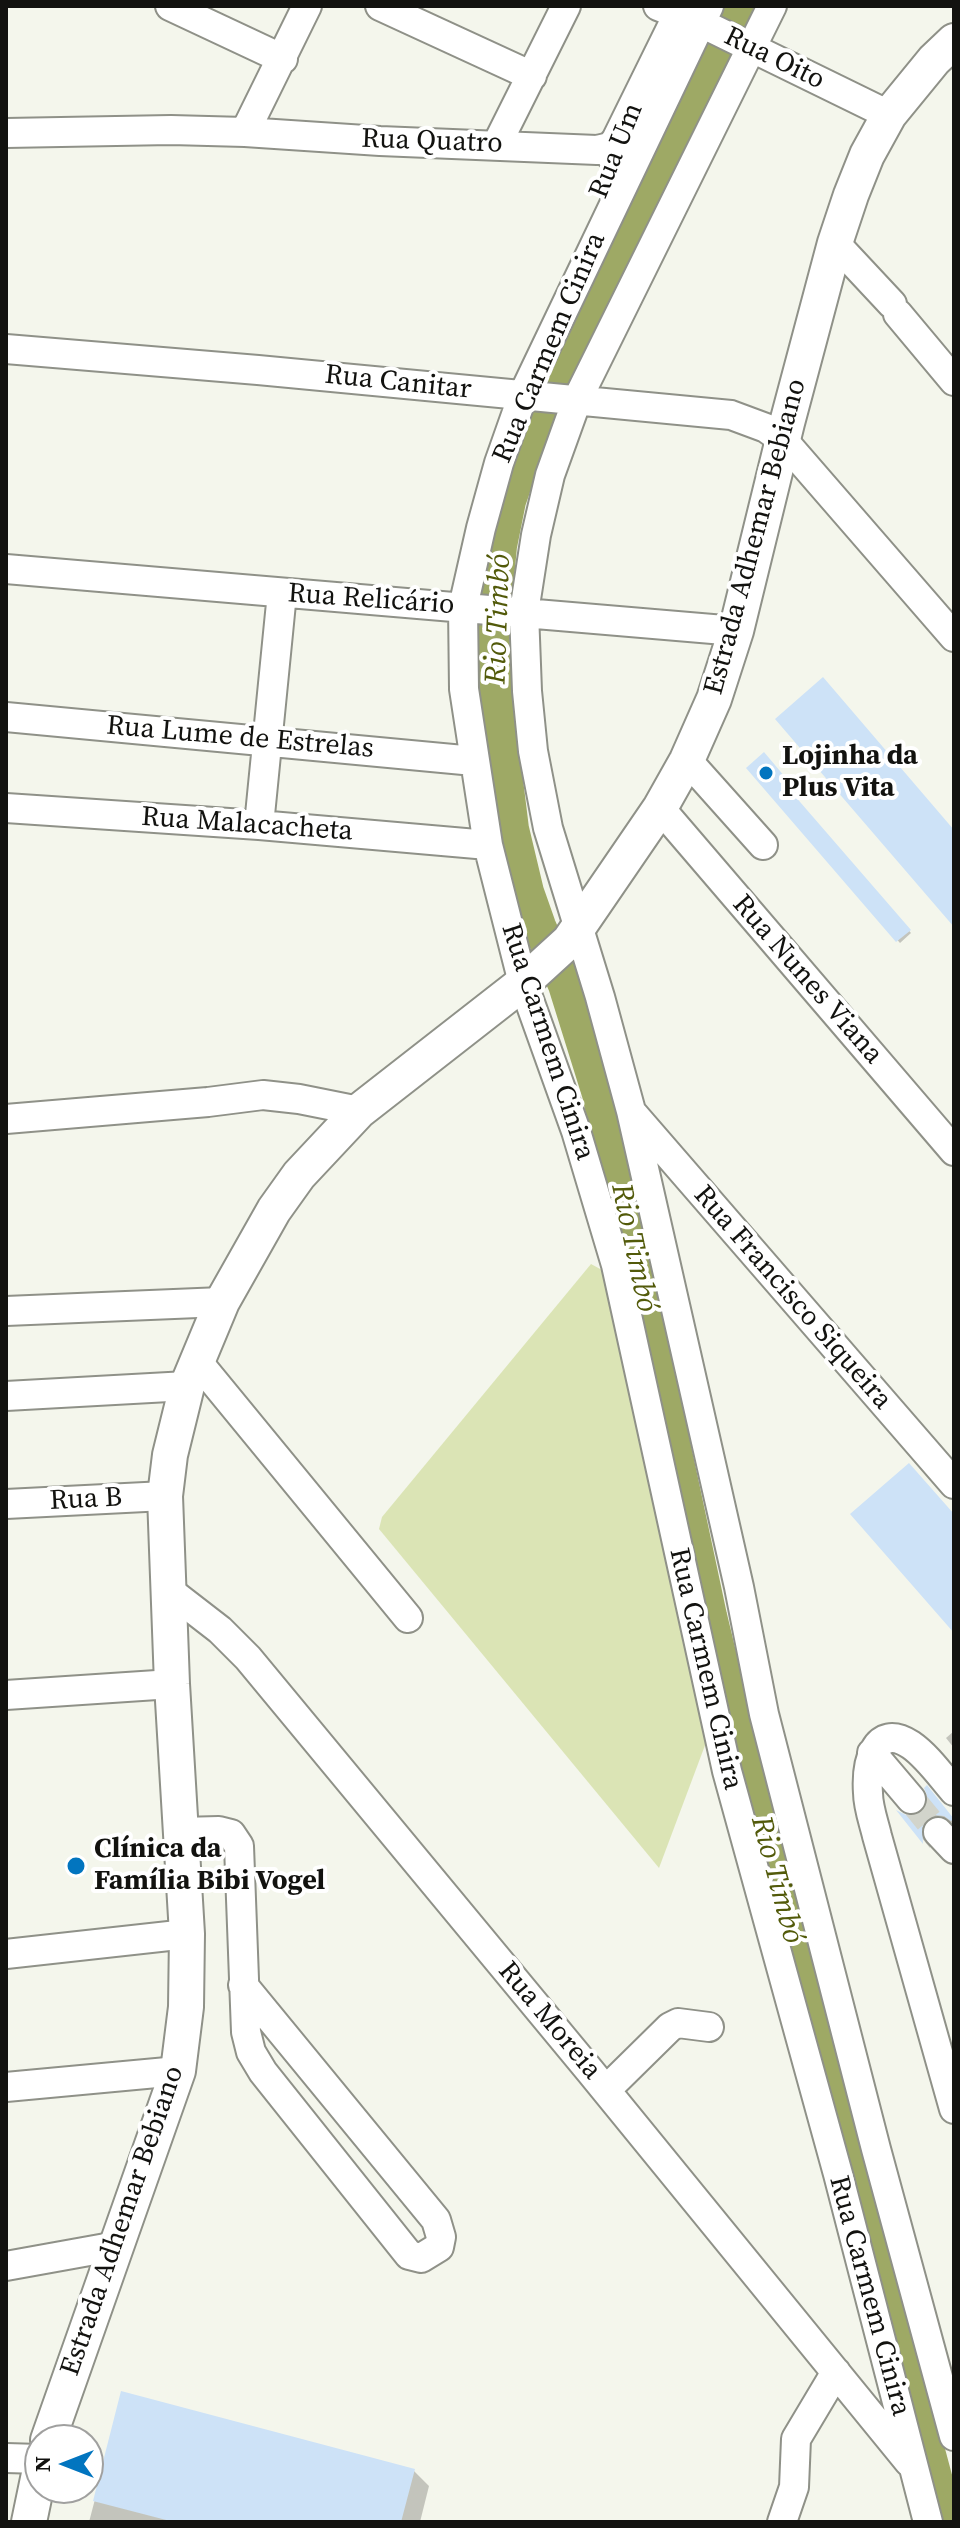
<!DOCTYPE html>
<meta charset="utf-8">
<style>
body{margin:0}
#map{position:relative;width:960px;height:2528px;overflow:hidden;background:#f4f6ec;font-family:"Source Serif 4",serif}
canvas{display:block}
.frame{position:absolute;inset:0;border:8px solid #12120f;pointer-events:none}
.north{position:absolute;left:24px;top:2424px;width:80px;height:80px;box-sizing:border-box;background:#fff;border:2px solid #a0a09f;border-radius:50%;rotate:270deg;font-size:22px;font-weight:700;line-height:32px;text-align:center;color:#12120f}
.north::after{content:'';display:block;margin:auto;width:28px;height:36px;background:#0275bf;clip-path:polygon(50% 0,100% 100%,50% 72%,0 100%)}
</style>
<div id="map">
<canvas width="960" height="2528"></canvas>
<div class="frame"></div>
<div class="north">N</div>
</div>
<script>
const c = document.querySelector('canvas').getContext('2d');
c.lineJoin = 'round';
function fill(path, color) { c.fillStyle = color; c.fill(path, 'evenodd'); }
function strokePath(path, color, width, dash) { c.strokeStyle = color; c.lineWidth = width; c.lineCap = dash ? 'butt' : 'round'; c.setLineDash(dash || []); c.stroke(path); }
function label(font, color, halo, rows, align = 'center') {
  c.font = font + ' "Source Serif 4",serif'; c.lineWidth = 8; c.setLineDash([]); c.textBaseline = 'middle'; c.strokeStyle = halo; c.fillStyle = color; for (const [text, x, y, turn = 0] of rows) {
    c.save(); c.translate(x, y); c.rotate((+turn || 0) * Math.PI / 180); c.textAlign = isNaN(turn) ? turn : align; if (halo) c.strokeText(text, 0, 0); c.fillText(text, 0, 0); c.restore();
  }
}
fill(new Path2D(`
 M 591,1264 L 602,1270 L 710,1732 L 659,1868 L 379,1529 L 382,1517 Z`), '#dbe4b5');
fill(new Path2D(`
 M 764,755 L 785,780 L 782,783 L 911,933 L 900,943 L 749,768 Z
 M 954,1731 L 954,1748 L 946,1738 Z
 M 935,1796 L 954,1820 L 954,1824 L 944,1823 L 929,1837 L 930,1848 L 904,1816 L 923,1814 Z
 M 123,2393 L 414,2471 L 429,2486 L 420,2522 L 89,2522 Z`), '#0003');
strokePath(new Path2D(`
 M 738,6 L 527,449 L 509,501 L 500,546 L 492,633 L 496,699 L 512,829 L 527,892 L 539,926 L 565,985 L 599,1094 L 710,1616 L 754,1799 L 947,2522`), '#9ea965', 34);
fill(new Path2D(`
 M 823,677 L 954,830 L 954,927 L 775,719 Z
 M 764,752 L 785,777 L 781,780 L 911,930 L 896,942 L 746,768 Z
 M 909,1463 L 954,1514 L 954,1633 L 850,1514 Z
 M 927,1785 L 954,1819 L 951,1821 L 944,1816 L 935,1815 L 927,1819 L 922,1828 L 923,1844 L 896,1810 L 906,1815 L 921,1812 L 927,1804 L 927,1795 L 924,1788 Z
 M 121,2391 L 415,2469 L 401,2522 L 174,2522 L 93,2501 Z`), '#cde2f7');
strokePath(new Path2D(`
 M 911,1799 L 938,1832`), '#d2d4cb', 28, [28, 14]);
const minor = new Path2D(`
 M 170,6 L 283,59
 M 380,6 L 532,76
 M 658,6 L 701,23 L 889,115
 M 709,6 L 523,395 L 499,463 L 481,528 L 463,607 L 464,689 L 488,845 L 523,983 L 576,1131 L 616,1265 L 727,1771 L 838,2174 L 928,2522
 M 772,6 L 577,400 L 550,475 L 536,535 L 524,612 L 527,691 L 533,751 L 548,828 L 600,997 L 631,1111 L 739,1587 L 764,1714 L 876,2149 L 954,2436
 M 245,132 L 307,6
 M 6,133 L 171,130 L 245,132 L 380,141 L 597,150 L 610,147 L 616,140
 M 497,144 L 566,6
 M 611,156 L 616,140 L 682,6
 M 835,243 L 892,304
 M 898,314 L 954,381
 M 6,349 L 258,370 L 731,415 L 766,428 L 783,440 L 954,637
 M 6,569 L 736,631
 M 6,717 L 474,761
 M 687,760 L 763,845
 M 6,808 L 259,825 L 488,845
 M 660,808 L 954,1151
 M 259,825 L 282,593
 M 634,1115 L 954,1484
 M 6,1119 L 208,1102 L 263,1095 L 299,1099 L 359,1111
 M 6,1311 L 222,1302
 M 197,1361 L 408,1618
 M 6,1396 L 187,1386
 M 6,1504 L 165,1496
 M 167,1589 L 220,1630 L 248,1658 L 590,2071 L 909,2462
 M 6,1695 L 172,1684
 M 872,1753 L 911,1799
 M 954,1791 C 941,1776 927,1756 911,1745 C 874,1721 866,1765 868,1793 C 868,1807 874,1823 877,1836 L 954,2109
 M 181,1832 L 219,1831 L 231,1834 L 239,1846 L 246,2032 L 251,2052 L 263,2072 L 409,2255 L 421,2258 L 439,2247 L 441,2237 L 436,2220 L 243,1985
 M 938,1832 L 954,1849
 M 6,1954 L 187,1934
 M 6,2087 L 178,2071
 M 606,2090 L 670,2027 L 678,2023 L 709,2027
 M 6,2266 L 117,2246
 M 6,2458 L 40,2459
 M 782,2522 L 794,2487 L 796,2439 L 836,2372`);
const major = new Path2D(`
 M 48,2440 L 178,2071 L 186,2007 L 187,1934 L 172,1684 L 165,1496 L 170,1455 L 187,1386 L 222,1302 L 274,1210 L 299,1175 L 359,1111 L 523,983 L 569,941 L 660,808 L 687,760 L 714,699 L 736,631 L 787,423 L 835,243 L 851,195 L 867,155 L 889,115 L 934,60 L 954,41
 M 29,2522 L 40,2469`);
strokePath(minor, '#8f9188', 32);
strokePath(major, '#8f9188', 38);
strokePath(minor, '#fff', 28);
strokePath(major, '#fff', 34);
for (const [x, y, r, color] of [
 [766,773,8,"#0275bf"],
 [76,1866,10,"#0275bf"]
]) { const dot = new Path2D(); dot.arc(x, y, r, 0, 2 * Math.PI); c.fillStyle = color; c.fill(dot); strokePath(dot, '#fff', 3); }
label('28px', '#12120f', '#fff', [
 ["Rua Oito",774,59,26],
 ["Rua Quatro",432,142,2],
 ["Rua Um",617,151,-68],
 ["Rua Carmem Cinira",550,348,-67],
 ["Rua Canitar",398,383,6],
 ["Estrada Adhemar Bebiano",756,537,-75],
 ["Rua Relicário",371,600,4],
 ["Rua Lume de Estrelas",240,738,5],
 ["Rua Malacacheta",247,825,4],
 ["Rua Nunes Viana",807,980,49],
 ["Rua Carmem Cinira",547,1042,72],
 ["Rua Francisco Siqueira",792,1298,49],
 ["Rua B",86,1500,-3],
 ["Rua Carmem Cinira",705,1669,77],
 ["Rua Moreia",549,2021,50],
 ["Estrada Adhemar Bebiano",123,2221,-71],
 ["Rua Carmem Cinira",869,2296,75]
]);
label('bold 28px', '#12120f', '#fff', [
 ["Lojinha da",782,757],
 ["Plus Vita",782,789],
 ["Clínica da",94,1850],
 ["Família Bibi Vogel",94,1882]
], 'left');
label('italic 30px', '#525a0a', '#fff', [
 ["Rio Timbó",499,619,-88],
 ["Rio Timbó",633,1248,78],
 ["Rio Timbó",776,1880,75]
]);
</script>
